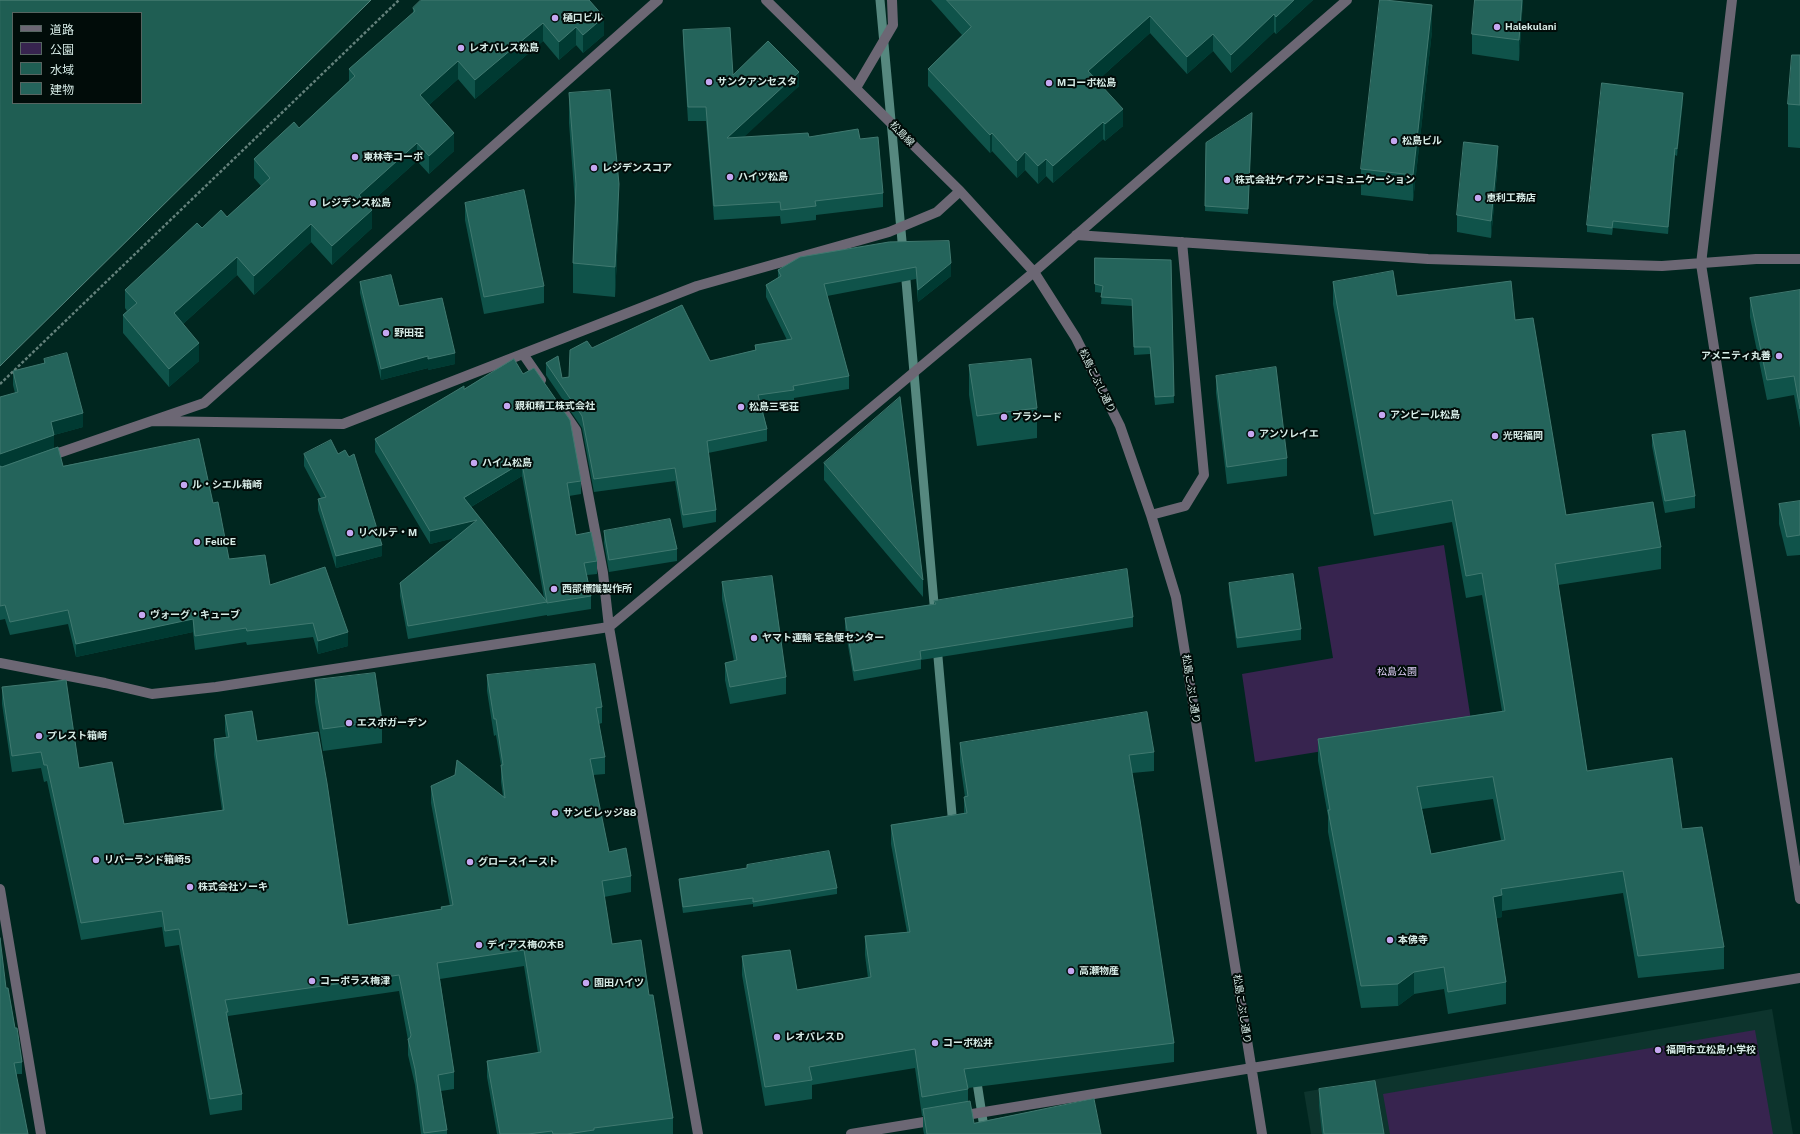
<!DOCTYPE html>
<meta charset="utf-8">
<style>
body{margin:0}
#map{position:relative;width:1800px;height:1134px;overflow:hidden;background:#00261f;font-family:"Public Sans","Noto Sans JP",sans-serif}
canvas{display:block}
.legend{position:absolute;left:12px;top:12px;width:130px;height:92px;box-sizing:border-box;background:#010c09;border:1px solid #566561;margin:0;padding:5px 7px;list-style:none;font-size:12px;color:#d6ebe6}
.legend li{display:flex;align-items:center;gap:8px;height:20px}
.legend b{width:20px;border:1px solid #566561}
</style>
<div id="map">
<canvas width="1800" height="1134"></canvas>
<ul class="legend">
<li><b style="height:5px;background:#6c6774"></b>道路</li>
<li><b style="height:11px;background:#37244f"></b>公園</li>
<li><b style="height:11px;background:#1f5e53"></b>水域</li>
<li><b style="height:11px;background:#24645b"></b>建物</li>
</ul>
</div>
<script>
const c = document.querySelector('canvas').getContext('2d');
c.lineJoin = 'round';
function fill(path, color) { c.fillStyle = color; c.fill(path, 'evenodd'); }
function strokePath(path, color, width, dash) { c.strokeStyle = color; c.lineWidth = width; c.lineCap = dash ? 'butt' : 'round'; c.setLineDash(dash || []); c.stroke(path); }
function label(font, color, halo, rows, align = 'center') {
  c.font = font + ' "Public Sans","Noto Sans JP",sans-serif'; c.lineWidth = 4; c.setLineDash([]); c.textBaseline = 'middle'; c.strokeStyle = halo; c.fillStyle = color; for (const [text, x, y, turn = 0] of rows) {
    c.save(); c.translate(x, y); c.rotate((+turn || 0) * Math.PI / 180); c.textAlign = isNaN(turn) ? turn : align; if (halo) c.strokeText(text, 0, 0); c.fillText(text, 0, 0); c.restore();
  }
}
fill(new Path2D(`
 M 1772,1009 L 1793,1134 L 1311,1134 L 1304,1092 Z`), '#0d342d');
fill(new Path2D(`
 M 1444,545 L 1472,727 L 1255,762 L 1242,674 L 1333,658 L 1318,567 Z
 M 1755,1030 L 1773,1134 L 1390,1134 L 1383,1094 Z`), '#37244f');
const water = new Path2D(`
 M 0,0 L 371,0 L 0,366 ZM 13,13 L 141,13 L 141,103 L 13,103 Z`);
fill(water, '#1f5e53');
strokePath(water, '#56887f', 1);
strokePath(new Path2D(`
 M 880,0 L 903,252
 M 905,269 L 935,615
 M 937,646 L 953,826
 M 976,1076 L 985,1134`), '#56887f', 9);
strokePath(new Path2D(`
 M 0,384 L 399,0`), '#63817b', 2.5, [3, 2]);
strokePath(new Path2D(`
 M 766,0 L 960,191 L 1034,272 L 1076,338 L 1120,426 L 1151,515 L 1176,597 L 1262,1134
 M 1732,0 L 1701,264 L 1800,899
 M 856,88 L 893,25 L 892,0
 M 1076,235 L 1428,259 L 1662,266 L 1756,259 L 1800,259
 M 523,354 L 541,380
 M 563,411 L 576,430 L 603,573 L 609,627 L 698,1134
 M 152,421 L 343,424 L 697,286 L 889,232 L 937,212 L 960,191
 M 47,457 L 204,403 L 658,0
 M 1151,515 L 1185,506 L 1204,475 L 1182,242
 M 0,663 L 105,683 L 152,694 L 216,687 L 609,627 L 1034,272 L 1347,0
 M 0,889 L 41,1134
 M 960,1116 L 1800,978
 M 851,1134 L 936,1120`), '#6c6774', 10);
fill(new Path2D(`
 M 589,0 L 604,35 L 583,53 L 576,45 L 559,60 L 543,41 L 475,99 L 458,79 L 429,105 L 454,151 L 429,174 L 417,161 L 368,205 L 372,228 L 332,265 L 311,242 L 254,295 L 237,275 L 183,324 L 199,361 L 169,387 L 123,333 L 123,315 L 127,311 L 125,308 L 125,290 L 202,228 L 227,217 L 261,186 L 254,178 L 254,159 L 299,128 L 349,81 L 349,69 L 413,13 L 413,8 Z
 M 931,0 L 1313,0 L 1276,34 L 1274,32 L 1231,73 L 1213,51 L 1187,74 L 1150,33 L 1097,81 L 1123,126 L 1105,141 L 1103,139 L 1053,183 L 1046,176 L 1038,184 L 1025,170 L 1017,178 L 992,151 L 990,153 L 928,86 L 928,69 L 962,35 Z
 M 1474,0 L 1523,0 L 1519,61 L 1472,54 L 1472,34 L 1475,4 Z
 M 683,30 L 733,75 L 799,86 L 743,137 L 809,137 L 860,139 L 883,193 L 883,207 L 816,215 L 816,220 L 781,224 L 780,216 L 714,220 L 706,121 L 688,121 L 683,44 Z
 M 1432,31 L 1413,201 L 1361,195 L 1361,169 Z
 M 1800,55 L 1800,148 L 1788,147 L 1788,104 Z
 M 569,93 L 619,214 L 615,297 L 573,293 L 573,263 L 575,203 L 569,123 Z
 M 1683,100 L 1677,156 L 1675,155 L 1668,234 L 1613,228 L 1612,235 L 1587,232 L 1587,225 Z
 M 1252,118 L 1248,214 L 1205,211 L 1206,143 Z
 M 1498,163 L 1491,238 L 1457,232 L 1457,215 Z
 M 465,203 L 544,286 L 544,303 L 484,314 L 465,220 Z
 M 889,242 L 951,276 L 918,302 L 916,279 L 827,296 L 849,376 L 849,389 L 794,398 L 794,403 L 762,407 L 767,429 L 767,441 L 708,453 L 716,510 L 716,522 L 683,528 L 675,481 L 594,492 L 582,428 L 546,375 L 546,363 L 562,378 L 569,377 L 592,348 L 710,361 L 755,350 L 755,345 L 787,340 L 766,297 L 766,285 L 778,278 L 778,270 Z
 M 1095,258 L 1171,260 L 1174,403 L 1155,405 L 1150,354 L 1134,355 L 1132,306 L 1101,304 L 1102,293 L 1095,292 Z
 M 360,282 L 399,306 L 455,364 L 428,370 L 428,368 L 381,380 L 360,293 Z
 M 1333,282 L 1397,296 L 1515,320 L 1566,515 L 1661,547 L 1661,569 L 1558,585 L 1587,771 L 1682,829 L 1724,947 L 1724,969 L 1638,978 L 1623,893 L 1502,911 L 1502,917 L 1496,918 L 1506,982 L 1506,1004 L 1448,1014 L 1444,989 L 1414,994 L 1398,1006 L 1361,1008 L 1328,832 L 1328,816 L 1318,761 L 1318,739 L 1502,711 L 1482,595 L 1466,598 L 1452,522 L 1374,536 L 1333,304 ZM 1493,799 L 1501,840 L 1431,854 L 1422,809 Z
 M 1800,290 L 1800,428 L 1794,395 L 1767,400 L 1750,317 L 1750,298 Z
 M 44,359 L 83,427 L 54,435 L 54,448 L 63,466 L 213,503 L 229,559 L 270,585 L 348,646 L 318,654 L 313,637 L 247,645 L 246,642 L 195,650 L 193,632 L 76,657 L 68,624 L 10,635 L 5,619 L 0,620 L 0,397 L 15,393 L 13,385 L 13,371 L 44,364 Z
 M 969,365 L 1037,408 L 1037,438 L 977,446 L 969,395 Z
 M 1216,376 L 1287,458 L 1287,476 L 1227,484 L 1216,393 Z
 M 464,389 L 581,481 L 581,494 L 569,496 L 576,535 L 597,561 L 597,574 L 587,575 L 591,596 L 591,609 L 547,616 L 547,615 L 408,639 L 400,596 L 400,583 L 454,538 L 430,544 L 375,452 L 375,439 ZM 522,476 L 544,598 L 471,507 Z
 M 1652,435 L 1695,496 L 1695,508 L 1665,513 L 1652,446 Z
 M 304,454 L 382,556 L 336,568 L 318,510 L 318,499 L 321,498 L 304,466 Z
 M 824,463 L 923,580 L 923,597 L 824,480 Z
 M 1800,501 L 1800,555 L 1787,556 L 1779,524 L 1779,504 Z
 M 604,531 L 677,549 L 677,561 L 609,572 L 604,543 Z
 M 722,582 L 786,677 L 786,694 L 730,704 L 725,680 L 725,663 L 734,661 L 722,599 Z
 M 1229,583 L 1301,629 L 1301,640 L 1237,648 L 1229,593 Z
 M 934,601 L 1133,617 L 1133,627 L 921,660 L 921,669 L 854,681 L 845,628 L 845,618 L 934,604 Z
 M 487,675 L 602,707 L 602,723 L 599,724 L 605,757 L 605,774 L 593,775 L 609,852 L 631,876 L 631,892 L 604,897 L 612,944 L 649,995 L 673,1118 L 673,1134 L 497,1134 L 487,1077 L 487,1061 L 538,1053 L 524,966 L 440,979 L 454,1072 L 454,1089 L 441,1091 L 447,1130 L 447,1134 L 421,1134 L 415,1085 L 408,1055 L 408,1040 L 399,991 L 228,1016 L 228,1022 L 242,1094 L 242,1110 L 210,1115 L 179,945 L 165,947 L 162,927 L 81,940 L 47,781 L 44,782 L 41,768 L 12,772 L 2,704 L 2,687 L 79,768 L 124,824 L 222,810 L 214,755 L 214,739 L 226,737 L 225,731 L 225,715 L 257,741 L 348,925 L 441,909 L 441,907 L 450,906 L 431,803 L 431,786 L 503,796 L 501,782 L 501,765 L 496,735 L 494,736 L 487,691 Z
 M 315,680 L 382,721 L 382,743 L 323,751 L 315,702 Z
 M 960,743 L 1154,752 L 1154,771 L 1132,773 L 1174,1043 L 1174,1062 L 968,1088 L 968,1102 L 974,1123 L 1101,1134 L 924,1134 L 923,1129 L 923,1116 L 922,1116 L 915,1068 L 812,1085 L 812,1099 L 765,1106 L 742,975 L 742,956 L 797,990 L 868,978 L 865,955 L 865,936 L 907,932 L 891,844 L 891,825 L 964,813 L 964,797 L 965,797 L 960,762 Z
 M 747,865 L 837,888 L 837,894 L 753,907 L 753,904 L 683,913 L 679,885 L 679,879 L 747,869 Z
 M 6,988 L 22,1062 L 22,1074 L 17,1074 L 0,1134 Z
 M 1319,1089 L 1384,1134 L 1322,1134 L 1319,1106 Z`), '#0f534a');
fill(new Path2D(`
 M 1294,0 L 1313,0 L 1276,34 L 1276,17 Z
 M 1522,0 L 1523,0 L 1519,61 L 1519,40 Z
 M 1432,5 L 1432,31 L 1413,201 L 1413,175 Z
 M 1274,14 L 1274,32 L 1231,73 L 1231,55 Z
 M 1150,16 L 1150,33 L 1088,89 L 1088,71 Z
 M 604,17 L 604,35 L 583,53 L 583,35 Z
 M 543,23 L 543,41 L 475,99 L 475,80 Z
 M 576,27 L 576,45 L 559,60 L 559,42 Z
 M 1213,34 L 1213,51 L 1187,74 L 1187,57 Z
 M 458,61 L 458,79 L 420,113 L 420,95 Z
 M 799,72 L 799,86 L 727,153 L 727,138 Z
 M 1683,93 L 1683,100 L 1677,156 L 1677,149 Z
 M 1123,109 L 1123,126 L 1105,141 L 1105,124 Z
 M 1103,122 L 1103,139 L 1053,183 L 1053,166 Z
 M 454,133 L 454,151 L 429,174 L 429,156 Z
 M 992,133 L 992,151 L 990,153 L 990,135 Z
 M 417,143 L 417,161 L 359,213 L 359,195 Z
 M 1498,146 L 1498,163 L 1491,238 L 1491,221 Z
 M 1675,148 L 1675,155 L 1668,234 L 1668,227 Z
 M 1025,152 L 1025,170 L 1017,178 L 1017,161 Z
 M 1046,159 L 1046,176 L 1038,184 L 1038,166 Z
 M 619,184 L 619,214 L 615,297 L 615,267 Z
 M 372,210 L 372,228 L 332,265 L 332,246 Z
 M 311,224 L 311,242 L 254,295 L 254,276 Z
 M 237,257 L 237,275 L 174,332 L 174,313 Z
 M 951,263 L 951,276 L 918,302 L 918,290 Z
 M 199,343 L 199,361 L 169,387 L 169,369 Z
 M 455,353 L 455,364 L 428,370 L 428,359 Z
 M 428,356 L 428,368 L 381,380 L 381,369 Z
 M 83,413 L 83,427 L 54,435 L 54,448 L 0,467 L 0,454 L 51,422 Z
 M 522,463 L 522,476 L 464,511 L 464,498 Z
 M 477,520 L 477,533 L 430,544 L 430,531 Z
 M 382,545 L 382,556 L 336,568 L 336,556 Z
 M 193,619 L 193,632 L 76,657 L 76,644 Z
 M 348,632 L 348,646 L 318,654 L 318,641 Z
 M 1502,895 L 1502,917 L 1493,919 L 1493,897 Z
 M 1414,972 L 1414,994 L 1398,1006 L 1398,984 Z`), '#003a32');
const building = new Path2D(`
 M 421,0 L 589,0 L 604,17 L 583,35 L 576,27 L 559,42 L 543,23 L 475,80 L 458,61 L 420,95 L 454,133 L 429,156 L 417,143 L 359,195 L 372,210 L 332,246 L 311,224 L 254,276 L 237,257 L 174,313 L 199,343 L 169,369 L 123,315 L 137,303 L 125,290 L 197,223 L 202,228 L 221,210 L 227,217 L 270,178 L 254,159 L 294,122 L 299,128 L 355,76 L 349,69 L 415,11 L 413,8 Z
 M 947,0 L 1294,0 L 1276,17 L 1274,14 L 1231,55 L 1213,34 L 1187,57 L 1150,16 L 1088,71 L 1123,109 L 1105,124 L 1103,122 L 1053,166 L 1046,159 L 1038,166 L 1025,152 L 1017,161 L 992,133 L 990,135 L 928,69 L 971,27 Z
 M 1380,0 L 1385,0 L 1432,5 L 1413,175 L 1361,169 Z
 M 1475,0 L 1522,0 L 1519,40 L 1472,34 Z
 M 730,28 L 733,75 L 768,41 L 799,72 L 727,138 L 808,133 L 809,137 L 858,129 L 860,139 L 878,137 L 883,193 L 815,201 L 816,206 L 781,210 L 780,202 L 714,206 L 706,107 L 688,107 L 683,30 Z
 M 1792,55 L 1800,55 L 1800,105 L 1788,104 Z
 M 1602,83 L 1683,93 L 1677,149 L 1675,148 L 1668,227 L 1613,221 L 1612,228 L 1587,225 Z
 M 610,90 L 619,184 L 615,267 L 573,263 L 576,184 L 569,93 Z
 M 1252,113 L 1248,209 L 1205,206 L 1206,143 Z
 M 1464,142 L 1498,146 L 1491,221 L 1457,215 Z
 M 524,190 L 544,286 L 484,297 L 465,203 Z
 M 949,241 L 951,263 L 918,290 L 916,267 L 824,284 L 849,376 L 793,386 L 794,390 L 758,395 L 767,429 L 707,441 L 716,510 L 683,515 L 675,468 L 594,479 L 582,416 L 546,363 L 558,356 L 562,378 L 569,377 L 570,350 L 587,341 L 592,348 L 682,305 L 710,361 L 756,350 L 755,345 L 792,339 L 766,285 L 781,276 L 778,270 L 800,257 L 889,242 Z
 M 1095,258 L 1171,260 L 1174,396 L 1155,397 L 1150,347 L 1134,347 L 1132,299 L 1101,297 L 1103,286 L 1095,284 Z
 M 1393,271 L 1397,296 L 1511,281 L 1515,320 L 1533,318 L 1566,515 L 1653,502 L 1661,547 L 1555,564 L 1587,771 L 1672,758 L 1682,829 L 1702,827 L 1724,947 L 1638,956 L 1623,871 L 1501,889 L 1502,895 L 1493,897 L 1506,982 L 1448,992 L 1444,967 L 1414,972 L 1398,984 L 1361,986 L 1328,810 L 1330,810 L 1318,739 L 1505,711 L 1482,573 L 1466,576 L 1452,500 L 1374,514 L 1333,282 ZM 1493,777 L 1505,840 L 1431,854 L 1417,787 Z
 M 391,275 L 399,306 L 442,298 L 455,353 L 428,359 L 428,356 L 381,369 L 360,282 Z
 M 1800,290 L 1800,409 L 1794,376 L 1767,380 L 1750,298 Z
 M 67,353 L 83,413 L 51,422 L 54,435 L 0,454 L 0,397 L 18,392 L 13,371 L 45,363 L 44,359 Z
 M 514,359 L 523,374 L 534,368 L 570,420 L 581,481 L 567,483 L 576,535 L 591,532 L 597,561 L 584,563 L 591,596 L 547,603 L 547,602 L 408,626 L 400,583 L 477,520 L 430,531 L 375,439 L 464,386 L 464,389 ZM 522,463 L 547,602 L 464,498 Z
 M 1031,359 L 1037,408 L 977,416 L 969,365 Z
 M 1276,367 L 1287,458 L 1227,467 L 1216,376 Z
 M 900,397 L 923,580 L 824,463 Z
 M 1685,431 L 1695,496 L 1665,501 L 1652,435 Z
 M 199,439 L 213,503 L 218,502 L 229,559 L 265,555 L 270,585 L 325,567 L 348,632 L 318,641 L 313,623 L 247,631 L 246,628 L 195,636 L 193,619 L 76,644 L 68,610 L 10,622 L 5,605 L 0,606 L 0,466 L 2,467 L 58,447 L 63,466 Z
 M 331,440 L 338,454 L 345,450 L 349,457 L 354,454 L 382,545 L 336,556 L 318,499 L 326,497 L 304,454 Z
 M 1800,501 L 1800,535 L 1787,537 L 1779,504 Z
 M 670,519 L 677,549 L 609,560 L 604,531 Z
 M 1127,569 L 1133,617 L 920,651 L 921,659 L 854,671 L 845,618 L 936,604 L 934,601 Z
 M 1293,574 L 1301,629 L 1237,638 L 1229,583 Z
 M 772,576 L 786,677 L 730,687 L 725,663 L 737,660 L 722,582 Z
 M 595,664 L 602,707 L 596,708 L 605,757 L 590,759 L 609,852 L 626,848 L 631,876 L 602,881 L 612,944 L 641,940 L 649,995 L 653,995 L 673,1118 L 594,1128 L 594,1130 L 567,1134 L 553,1134 L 552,1131 L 528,1134 L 500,1134 L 487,1061 L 541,1052 L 524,950 L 437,963 L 454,1072 L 438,1075 L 447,1130 L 424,1133 L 415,1069 L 408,1039 L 410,1038 L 411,1035 L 399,975 L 225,1000 L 228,1012 L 226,1012 L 242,1094 L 210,1099 L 179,929 L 165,931 L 162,911 L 81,923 L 47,765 L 44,765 L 41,752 L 12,756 L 2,687 L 66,680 L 79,768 L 112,762 L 124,824 L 224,810 L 214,739 L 229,737 L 225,715 L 252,711 L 257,741 L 318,732 L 327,783 L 348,925 L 442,909 L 441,907 L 453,905 L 431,786 L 455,775 L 457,760 L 505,798 L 501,765 L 503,765 L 496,719 L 494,719 L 487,675 Z
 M 375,673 L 382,721 L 323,729 L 315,680 Z
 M 1147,712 L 1154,752 L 1129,755 L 1140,820 L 1174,1043 L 964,1069 L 968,1089 L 922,1097 L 915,1049 L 809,1067 L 812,1080 L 765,1087 L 742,956 L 790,950 L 797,990 L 871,977 L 865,936 L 910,932 L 891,825 L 967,813 L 964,797 L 968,796 L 960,743 Z
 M 829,851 L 837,888 L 753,902 L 753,898 L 683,907 L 679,879 L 747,868 L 747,865 Z
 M 0,938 L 6,988 L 8,988 L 15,1028 L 17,1028 L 22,1062 L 14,1063 L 28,1134 L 0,1134 Z
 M 1375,1081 L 1384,1134 L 1324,1134 L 1319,1089 Z
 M 1094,1099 L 1101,1134 L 927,1134 L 923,1109 L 970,1101 L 974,1123 Z`);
fill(building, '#24645b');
strokePath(building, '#407970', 1);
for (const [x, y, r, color] of [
 [555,18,4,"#c5a7f1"],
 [1497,27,4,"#c5a7f1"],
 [461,48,4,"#c5a7f1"],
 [709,82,4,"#c5a7f1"],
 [1049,83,4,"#c5a7f1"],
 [1394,141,4,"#c5a7f1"],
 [355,157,4,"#c5a7f1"],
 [594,168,4,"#c5a7f1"],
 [730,177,4,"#c5a7f1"],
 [1227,180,4,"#c5a7f1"],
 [1478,198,4,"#c5a7f1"],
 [313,203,4,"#c5a7f1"],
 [386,333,4,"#c5a7f1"],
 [1779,356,4,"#c5a7f1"],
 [507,406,4,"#c5a7f1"],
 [741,407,4,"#c5a7f1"],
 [1382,415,4,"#c5a7f1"],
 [1004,417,4,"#c5a7f1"],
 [1251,434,4,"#c5a7f1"],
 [1495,436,4,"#c5a7f1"],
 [474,463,4,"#c5a7f1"],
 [184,485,4,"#c5a7f1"],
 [350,533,4,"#c5a7f1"],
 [197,542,4,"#c5a7f1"],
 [554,589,4,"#c5a7f1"],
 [142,615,4,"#c5a7f1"],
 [754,638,4,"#c5a7f1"],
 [349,723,4,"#c5a7f1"],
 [39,736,4,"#c5a7f1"],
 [555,813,4,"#c5a7f1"],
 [96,860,4,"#c5a7f1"],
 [470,862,4,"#c5a7f1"],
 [190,887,4,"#c5a7f1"],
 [1390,940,4,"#c5a7f1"],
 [479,945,4,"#c5a7f1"],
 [1071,971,4,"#c5a7f1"],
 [312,981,4,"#c5a7f1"],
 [586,983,4,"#c5a7f1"],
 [777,1037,4,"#c5a7f1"],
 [935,1043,4,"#c5a7f1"],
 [1658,1050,4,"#c5a7f1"]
]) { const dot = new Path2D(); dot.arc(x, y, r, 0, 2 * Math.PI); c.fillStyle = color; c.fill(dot); strokePath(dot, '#010c09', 1.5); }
label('bold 10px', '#d6ebe6', '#010c09', [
 ["樋口ビル",563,18],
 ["Halekulani",1505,27],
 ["レオパレス松島",469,48],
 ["サンクアンセスタ",717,82],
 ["Mコーポ松島",1057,83],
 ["松島ビル",1402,141],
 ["東林寺コーポ",363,157],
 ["レジデンスコア",602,168],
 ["ハイツ松島",738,177],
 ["株式会社ケイアンドコミュニケーション",1235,180],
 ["恵利工務店",1486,198],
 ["レジデンス松島",321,203],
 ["野田荘",394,333],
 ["アメニティ丸善",1771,356,"right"],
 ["親和精工株式会社",515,406],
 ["松島三宅荘",749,407],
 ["アンピール松島",1390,415],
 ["プラシード",1012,417],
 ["アンソレイエ",1259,434],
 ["光昭福岡",1503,436],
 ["ハイム松島",482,463],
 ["ル・シエル箱崎",192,485],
 ["リベルテ・M",358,533],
 ["FeliCE",205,542],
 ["西部標識製作所",562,589],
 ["ヴォーグ・キューブ",150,615],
 ["ヤマト運輸 宅急便センター",762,638],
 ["エスポガーデン",357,723],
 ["プレスト箱崎",47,736],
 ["サンビレッジ88",563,813],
 ["リバーランド箱崎5",104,860],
 ["グロースイースト",478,862],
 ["株式会社ソーキ",198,887],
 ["本佛寺",1398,940],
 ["ディアス梅の木B",487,945],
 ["高瀬物産",1079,971],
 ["コーポラス梅津",320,981],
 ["園田ハイツ",594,983],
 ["レオパレスＤ",785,1037],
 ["コーポ松井",943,1043],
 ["福岡市立松島小学校",1666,1050]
], 'left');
label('10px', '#d6ebe6', '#010c09', [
 ["松島線",902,134,45],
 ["松島こぶし通り",1097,381,64],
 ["松島こぶし通り",1191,689,81],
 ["松島こぶし通り",1242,1009,81]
]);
label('10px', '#dfcff7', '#010c09', [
 ["松島公園",1397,672]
]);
</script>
